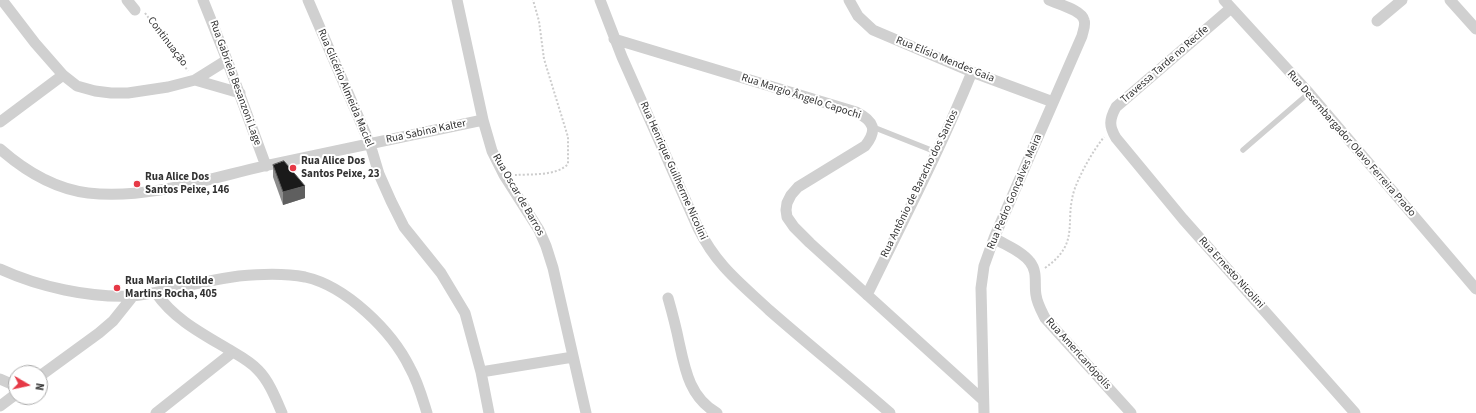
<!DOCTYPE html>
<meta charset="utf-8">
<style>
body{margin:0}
#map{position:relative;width:1476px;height:413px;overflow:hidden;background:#fff;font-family:"Source Sans 3",sans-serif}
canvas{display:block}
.north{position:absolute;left:8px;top:365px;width:40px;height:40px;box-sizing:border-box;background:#fff;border:1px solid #adadad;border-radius:50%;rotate:99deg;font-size:11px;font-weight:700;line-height:16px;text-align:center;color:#333}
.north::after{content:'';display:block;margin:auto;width:14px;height:18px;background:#e63946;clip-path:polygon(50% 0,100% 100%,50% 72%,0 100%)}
</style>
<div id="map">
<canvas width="1476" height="413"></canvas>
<div class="north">N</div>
</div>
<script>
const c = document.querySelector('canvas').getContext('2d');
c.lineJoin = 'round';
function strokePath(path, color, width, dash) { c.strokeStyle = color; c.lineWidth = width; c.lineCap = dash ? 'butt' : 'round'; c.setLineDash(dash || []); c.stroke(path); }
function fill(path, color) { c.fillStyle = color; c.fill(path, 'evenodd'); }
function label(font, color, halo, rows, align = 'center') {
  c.font = font + ' "Source Sans 3",sans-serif'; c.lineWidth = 4; c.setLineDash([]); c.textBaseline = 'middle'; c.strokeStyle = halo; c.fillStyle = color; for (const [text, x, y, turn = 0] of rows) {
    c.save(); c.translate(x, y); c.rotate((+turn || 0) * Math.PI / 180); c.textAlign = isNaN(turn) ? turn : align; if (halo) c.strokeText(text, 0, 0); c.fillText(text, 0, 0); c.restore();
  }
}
strokePath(new Path2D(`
 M 145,13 L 188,71
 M 515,175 C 531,174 557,176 568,164 L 568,137 L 544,59 L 539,21 L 533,0
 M 1045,268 C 1082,242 1063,222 1075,188 C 1082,170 1093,151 1104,137`), '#cdcdcd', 2, [2, 2]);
strokePath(new Path2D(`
 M 873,127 L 936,152
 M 1243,150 L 1309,93`), '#d0d0d0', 5.5);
strokePath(new Path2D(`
 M 2,0 L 35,43 L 63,75 L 77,86 L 95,91 L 111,93 L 128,93 L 168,87 L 195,80 L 227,60
 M 127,0 L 135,10
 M 203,0 L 227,60 L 266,166
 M 308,0 L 370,144 L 379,174 L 391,201 L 404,227 L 441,273 L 465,313 L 481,372 L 489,413
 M 457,0 L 483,120 L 492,151 L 504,175 L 539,230 L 546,246 L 553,268 L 586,413
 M 600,0 L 622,57 L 698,228 C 717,266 739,282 769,310 C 809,345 850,378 890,413
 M 849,0 L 858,16 L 873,30 L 972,72 L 1053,102
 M 1224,0 L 1309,93 L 1476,289
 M 1450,0 L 1476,29
 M 1231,8 L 1116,107 C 1109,120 1109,126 1116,138 L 1183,219 L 1355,413
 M 1377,21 L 1402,0
 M 614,39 L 856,112 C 874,121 878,130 865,146 L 798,187 L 791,195 L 787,203 L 786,210 L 787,217 L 794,227 L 810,243 L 983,400
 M 195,80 L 240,93
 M 0,122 L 63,75
 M 0,149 C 25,171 55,189 88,193 C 146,200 208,179 264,166 C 337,150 410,136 483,120
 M 994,238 C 1005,245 1022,251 1030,262 C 1038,272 1034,284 1036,295 C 1037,303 1041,310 1045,318 L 1131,413
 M 0,269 C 39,287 90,298 132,296 C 148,295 162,291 177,288 C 198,283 218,279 239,276 C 261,274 284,273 305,277 C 346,286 392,331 410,368 C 418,382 422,397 427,413
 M 156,293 C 174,319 201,333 228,349 C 238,355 250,361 258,370 C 269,381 276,399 282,413
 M 867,295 C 903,221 941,148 972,72
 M 668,298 C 672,312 676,327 679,342 C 685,370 690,398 717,413
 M 481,372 L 573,357
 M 40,376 L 99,333 L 113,321 L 133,296
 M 0,379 L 16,386
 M 0,406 L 16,394
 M 156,413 L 233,352
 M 984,413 L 981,288 L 984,266 L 994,238 L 1082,36 C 1083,31 1086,25 1084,20 C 1082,10 1058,4 1049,0`), '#d0d0d0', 11);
fill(new Path2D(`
 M 273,165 L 305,198 L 283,205 L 273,177 Z`), '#8c8c8c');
fill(new Path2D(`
 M 305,186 L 305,198 L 283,205 L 283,192 Z`), '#5f5f5f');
const building = new Path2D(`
 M 284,161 L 305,186 L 283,192 L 273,165 Z`);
fill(building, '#1a1a1a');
strokePath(building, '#5f5f5f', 1);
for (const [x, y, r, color] of [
 [293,168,4,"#e63946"],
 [137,184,4,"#e63946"],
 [117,288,4,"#e63946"]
]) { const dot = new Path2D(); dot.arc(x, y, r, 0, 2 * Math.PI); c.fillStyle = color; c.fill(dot); strokePath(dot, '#fff', 1.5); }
label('11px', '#333', '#fff', [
 ["Continuação",167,42,53],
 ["Rua Elísio Mendes Gaia",945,60,22],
 ["Travessa Tarde no Recife",1165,65,-41],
 ["Rua Gabriela Besanzoni Lage",235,83,70],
 ["Rua Glicério Almeida Maciel",345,88,67],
 ["Rua Margio Ângelo Capochi",801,97,18],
 ["Rua Sabina Kalter",426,132,-12],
 ["Rua Desembargador Olavo Ferreira Prado",1351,144,49],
 ["Rua Henrique Guilherme Nicolini",673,171,66],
 ["Rua Antônio de Baracho dos Santos",920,184,-64],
 ["Rua Pedro Gonçalves Meira",1015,192,-67],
 ["Rua Oscar de Barros",518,195,60],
 ["Rua Ernesto Nicolini",1231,273,48],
 ["Rua Americanópolis",1078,354,48]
]);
label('bold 11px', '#333', '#fff', [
 ["Rua Alice Dos",301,162],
 ["Santos Peixe, 23",301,175],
 ["Rua Alice Dos",145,178],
 ["Santos Peixe, 146",145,191],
 ["Rua Maria Clotilde",125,282],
 ["Martins Rocha, 405",125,295]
], 'left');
</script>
